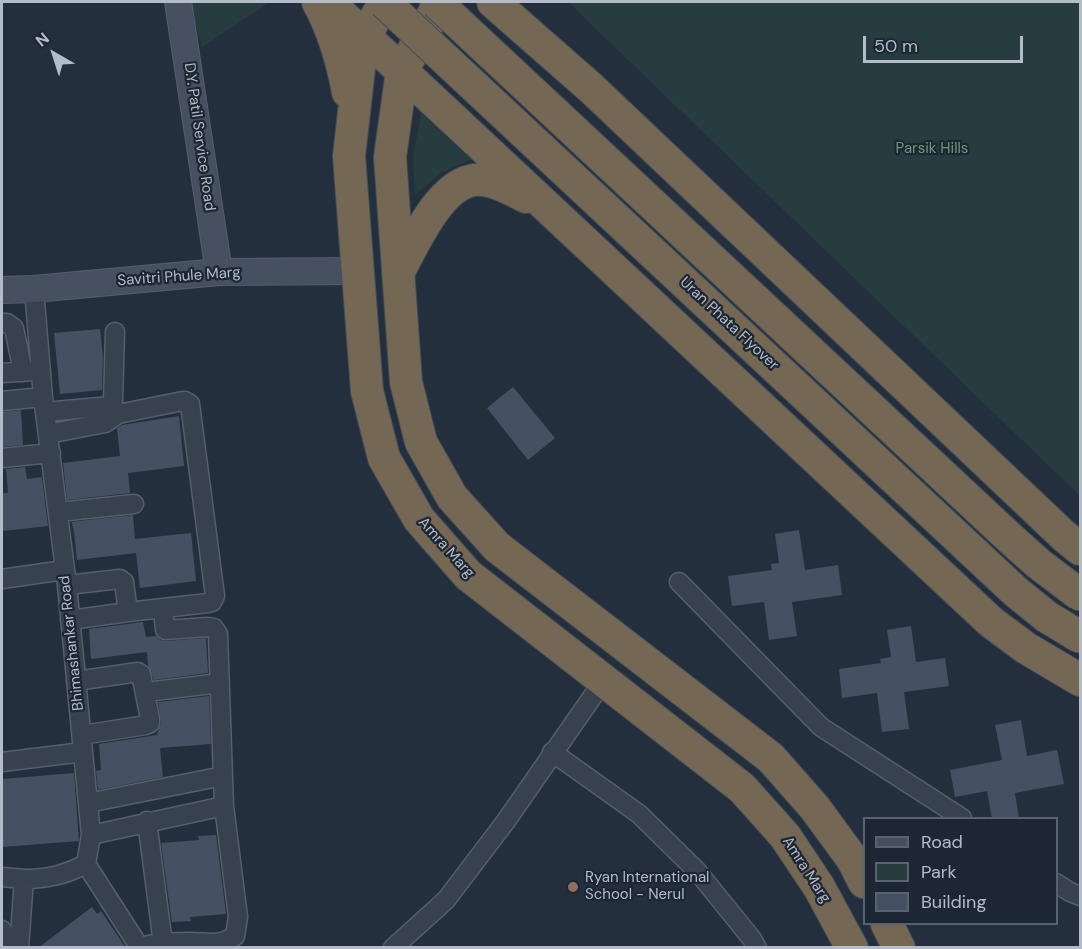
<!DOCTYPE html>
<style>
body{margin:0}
#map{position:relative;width:1082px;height:949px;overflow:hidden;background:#242f3e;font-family:"DM Sans",sans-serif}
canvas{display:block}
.frame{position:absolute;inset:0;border:3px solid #b4bcc9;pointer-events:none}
.legend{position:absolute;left:863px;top:817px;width:195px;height:108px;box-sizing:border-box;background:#1d2633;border:2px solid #59626f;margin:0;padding:8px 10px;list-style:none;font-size:18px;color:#b4bcc9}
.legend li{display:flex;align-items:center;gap:12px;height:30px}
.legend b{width:30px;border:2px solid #59626f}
.north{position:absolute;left:24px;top:24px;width:60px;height:60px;-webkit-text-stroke:4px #1d2633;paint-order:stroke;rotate:321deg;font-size:16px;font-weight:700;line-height:24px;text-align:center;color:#b4bcc9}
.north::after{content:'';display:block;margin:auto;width:21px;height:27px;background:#b4bcc9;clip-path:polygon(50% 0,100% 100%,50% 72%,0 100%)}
.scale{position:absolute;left:863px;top:36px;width:160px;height:27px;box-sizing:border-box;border:3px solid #b4bcc9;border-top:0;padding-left:8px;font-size:18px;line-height:21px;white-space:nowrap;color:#b4bcc9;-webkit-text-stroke:4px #1d2633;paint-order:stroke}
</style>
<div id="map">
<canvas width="1082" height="949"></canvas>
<div class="frame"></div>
<ul class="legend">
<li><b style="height:8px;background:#465061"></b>Road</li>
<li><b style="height:16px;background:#263c3f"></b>Park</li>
<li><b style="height:16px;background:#455162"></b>Building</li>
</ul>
<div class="north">N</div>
<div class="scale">50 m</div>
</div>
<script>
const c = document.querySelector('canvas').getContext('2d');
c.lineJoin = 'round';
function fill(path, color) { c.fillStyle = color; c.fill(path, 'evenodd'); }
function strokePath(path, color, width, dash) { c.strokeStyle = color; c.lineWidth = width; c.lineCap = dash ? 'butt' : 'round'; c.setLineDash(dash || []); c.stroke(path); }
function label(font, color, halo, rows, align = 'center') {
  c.font = font + ' "DM Sans",sans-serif'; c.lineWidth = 4.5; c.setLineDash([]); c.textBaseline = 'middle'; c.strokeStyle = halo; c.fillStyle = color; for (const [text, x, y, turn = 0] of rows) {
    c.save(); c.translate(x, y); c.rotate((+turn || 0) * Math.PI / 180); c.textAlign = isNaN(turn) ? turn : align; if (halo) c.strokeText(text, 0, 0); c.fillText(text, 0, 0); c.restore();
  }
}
fill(new Path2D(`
 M 189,2 L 270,2 L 202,47 Z
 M 568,2 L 1080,2 L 1080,496 Z
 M 421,113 L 471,160 L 442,172 L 415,195 L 413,158 Z`), '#263c3f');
fill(new Path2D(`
 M 100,329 L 103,358 L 102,390 L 60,394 L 54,333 Z
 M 513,387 L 555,438 L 528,460 L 487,408 Z
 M 21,410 L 23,445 L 2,447 L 2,412 Z
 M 179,416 L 184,466 L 128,473 L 130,493 L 67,500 L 63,463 L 120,456 L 117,428 L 122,425 Z
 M 25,467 L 27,479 L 42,477 L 48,526 L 2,531 L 2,493 L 8,493 L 6,469 Z
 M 133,515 L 135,539 L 191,533 L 196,581 L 140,588 L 136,553 L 77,560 L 74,532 L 72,523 L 70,522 Z
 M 799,530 L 805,570 L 838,565 L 842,595 L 792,602 L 797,636 L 769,640 L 764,602 L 732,606 L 728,576 L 772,570 L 771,564 L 779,563 L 775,534 Z
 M 143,622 L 146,637 L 156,636 L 160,640 L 166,641 L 206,638 L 208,673 L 154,680 L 148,666 L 147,652 L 91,659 L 89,629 Z
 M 911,626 L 916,662 L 945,658 L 949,686 L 904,692 L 909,729 L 882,732 L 877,693 L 842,698 L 839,669 L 881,663 L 880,659 L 891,657 L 887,630 Z
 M 209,696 L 211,744 L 160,748 L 163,777 L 98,790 L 96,771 L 101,770 L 99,744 L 157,735 L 161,723 L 158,702 Z
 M 1021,720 L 1027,756 L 1057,750 L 1064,784 L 1015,793 L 1019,819 L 992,819 L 987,791 L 955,797 L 950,770 L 1002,760 L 995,725 Z
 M 74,773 L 79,841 L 2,847 L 2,779 Z
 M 216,835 L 226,914 L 190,917 L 191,921 L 172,922 L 161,843 L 199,840 L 198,836 Z
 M 92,907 L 97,914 L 101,911 L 126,948 L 38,948 Z`), '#455162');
const street = new Path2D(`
 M 2,323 L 7,323 L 14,328 L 23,372
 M 2,373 L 33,371
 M 2,401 L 43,397
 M 45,412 L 110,406 L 113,401 L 115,332
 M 48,434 L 105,423 L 118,414 L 178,402 L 185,401 L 190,404 L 215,596 L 212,602 L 208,603 L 128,612 L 124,582 L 120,579 L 67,585
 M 2,458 L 51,453
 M 58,512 L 134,504
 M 2,579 L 64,570
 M 679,582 L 821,727 L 962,818
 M 70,620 L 128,612
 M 76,681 L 138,672 L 141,674 L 150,719 L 150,723 L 146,725 L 82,735
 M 146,692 L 220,683
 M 552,752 L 639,814 L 697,871 L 752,939 L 757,948
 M 2,762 L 83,752
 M 88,803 L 223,776
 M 147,821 L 163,944
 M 91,835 L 224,806
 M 86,864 L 140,948
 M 2,877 L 24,879
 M 1056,883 L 1070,892 L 1080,896
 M 2,930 L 13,948
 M 19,948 L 24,879 C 48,879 64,875 86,864 L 91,835 L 67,585 L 43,397 L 34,289
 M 138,948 C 152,943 171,942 185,942 C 206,941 215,948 235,936 L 238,917 L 224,806 L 218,634 L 214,628 L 208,627 L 165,630 L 163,609
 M 393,948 L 446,900 L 506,821 L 604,680`);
const secondary = new Path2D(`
 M 178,2 L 219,272
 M 2,290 L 34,289 L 219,272 L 357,271`);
const highway = new Path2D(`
 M 318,2 C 334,31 342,60 348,92
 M 328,2 L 991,622 L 1026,648 L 1080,680
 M 385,2 L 365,36 L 360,60 L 349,156 L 367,391 L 384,458 L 419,519 L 468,575 L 742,788 L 785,836 L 819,887 L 852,948
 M 440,2 L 402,71 L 390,157 L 406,382 L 421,442 L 452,497 L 497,547 L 771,758 L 815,808 L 853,860 L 864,882
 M 493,2 L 591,88 L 1064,536 L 1080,549
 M 399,271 C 414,244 439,185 474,180 C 491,178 511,189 526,197
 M 887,924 L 899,948`);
strokePath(street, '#565f6c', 21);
strokePath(secondary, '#565f6c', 28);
strokePath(highway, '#434c59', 34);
strokePath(street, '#38414e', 18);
strokePath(secondary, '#465061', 26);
strokePath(highway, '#746855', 32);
const highwayBridge = new Path2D(`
 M 384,2 L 1016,592 L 1047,617 L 1080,637
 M 436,2 L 1012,540 L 1039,564 L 1080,595`);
strokePath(highwayBridge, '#434c59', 34, []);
strokePath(highwayBridge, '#746855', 32);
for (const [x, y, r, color] of [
 [573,887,6,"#8d6e63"]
]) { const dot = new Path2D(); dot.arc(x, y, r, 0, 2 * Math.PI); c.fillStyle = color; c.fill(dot); strokePath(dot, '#1d2633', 2); }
label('15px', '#b4bcc9', '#1d2633', [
 ["D.Y. Patil Service Road",199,137,82],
 ["Savitri Phule Marg",179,277,-4],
 ["Uran Phata Flyover",729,324,43],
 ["Amra Marg",446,548,48],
 ["Bhimashankar Road",72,643,-96],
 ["Amra Marg",806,870,57]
]);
label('15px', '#6b9a76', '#1d2633', [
 ["Parsik Hills",932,149]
]);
label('15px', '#b4bcc9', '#1d2633', [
 ["Ryan International",585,878],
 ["School - Nerul",585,895]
], 'left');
</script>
